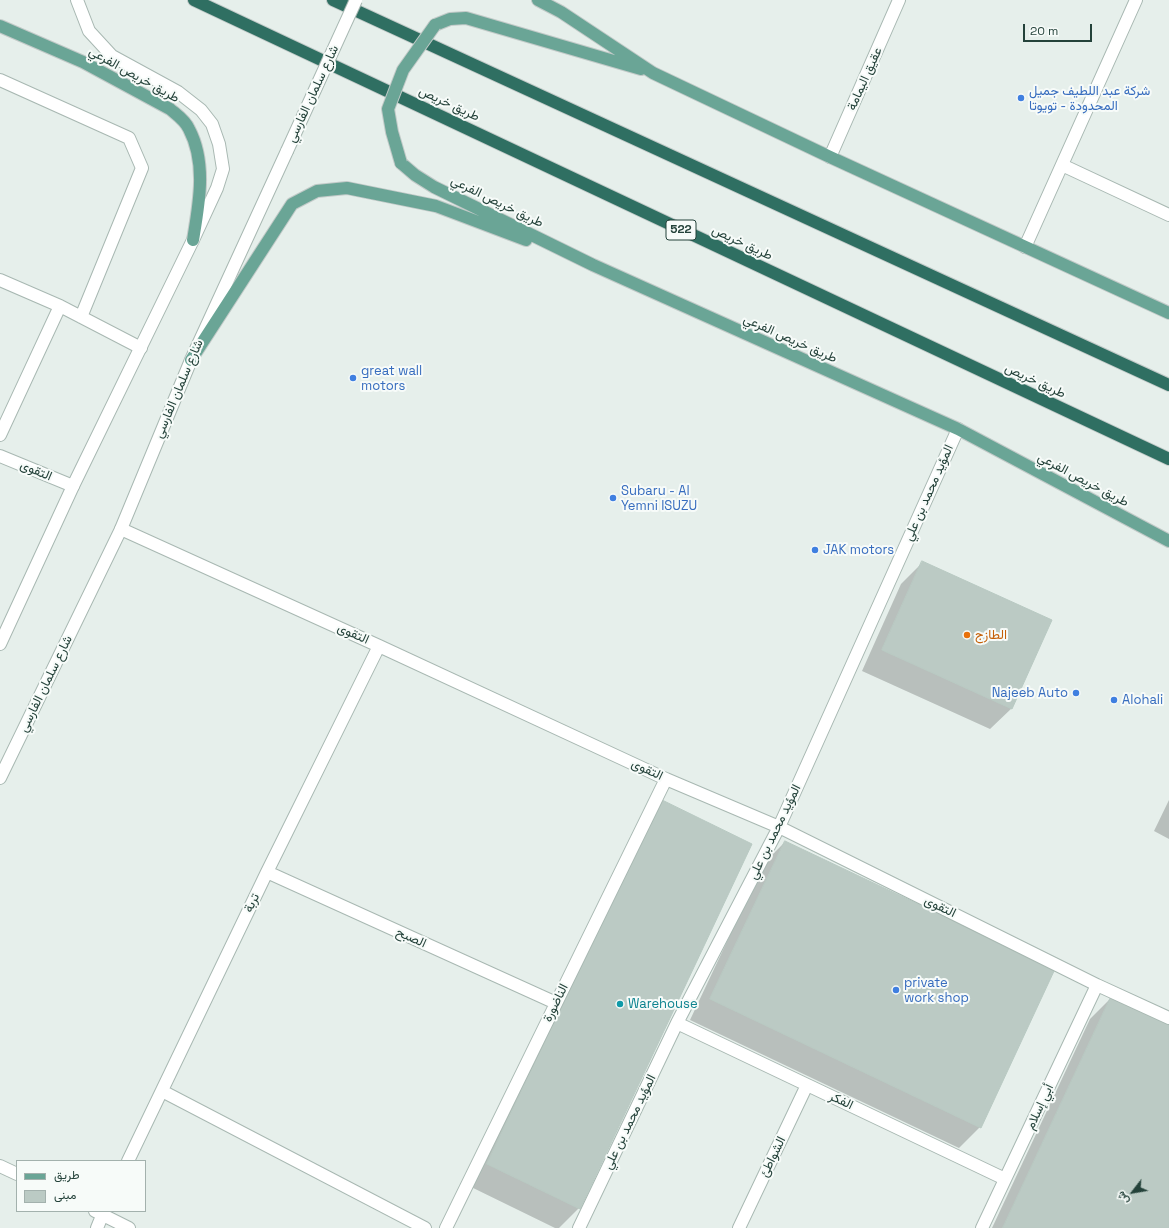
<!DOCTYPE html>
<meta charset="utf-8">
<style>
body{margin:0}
#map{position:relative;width:1169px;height:1228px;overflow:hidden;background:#e6efeb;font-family:"Space Grotesk",Vazirmatn,sans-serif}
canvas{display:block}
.legend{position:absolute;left:16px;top:1160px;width:130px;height:52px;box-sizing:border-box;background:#f7fbf9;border:1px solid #a3b1ad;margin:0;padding:5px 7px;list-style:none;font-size:12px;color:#24423a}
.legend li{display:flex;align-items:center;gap:8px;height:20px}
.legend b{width:20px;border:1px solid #a3b1ad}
.north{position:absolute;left:1113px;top:1172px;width:40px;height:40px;-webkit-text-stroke:3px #f7fbf9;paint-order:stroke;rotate:239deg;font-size:11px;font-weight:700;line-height:16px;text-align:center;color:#24423a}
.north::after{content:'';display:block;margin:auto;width:14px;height:18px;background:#24423a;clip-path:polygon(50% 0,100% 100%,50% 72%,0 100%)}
.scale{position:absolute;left:1023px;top:24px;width:69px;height:18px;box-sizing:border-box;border:2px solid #24423a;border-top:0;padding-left:5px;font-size:12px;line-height:14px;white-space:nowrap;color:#24423a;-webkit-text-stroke:3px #f7fbf9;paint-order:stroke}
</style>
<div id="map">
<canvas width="1169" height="1228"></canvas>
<ul class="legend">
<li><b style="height:5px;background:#6aa596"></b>طريق</li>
<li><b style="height:11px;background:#bbcac4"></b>مبنى</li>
</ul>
<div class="north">ش</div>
<div class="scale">20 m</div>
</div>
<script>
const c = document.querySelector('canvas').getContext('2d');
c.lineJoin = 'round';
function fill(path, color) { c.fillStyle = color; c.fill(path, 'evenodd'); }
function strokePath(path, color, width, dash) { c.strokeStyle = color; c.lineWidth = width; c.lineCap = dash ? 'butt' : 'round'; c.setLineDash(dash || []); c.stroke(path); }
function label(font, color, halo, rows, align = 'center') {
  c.font = font + ' "Space Grotesk",Vazirmatn,sans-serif'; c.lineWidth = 4; c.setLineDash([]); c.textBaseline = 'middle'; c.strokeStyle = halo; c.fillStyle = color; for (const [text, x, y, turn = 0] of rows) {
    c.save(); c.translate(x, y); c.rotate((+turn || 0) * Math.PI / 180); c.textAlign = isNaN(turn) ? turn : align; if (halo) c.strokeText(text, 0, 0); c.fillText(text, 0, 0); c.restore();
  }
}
fill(new Path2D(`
 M 922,563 L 1012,708 L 990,729 L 862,671 L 901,584 Z
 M 1169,800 L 1169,839 L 1154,831 Z
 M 639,822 L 579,1208 L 559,1228 L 555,1228 L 467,1185 Z
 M 785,842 L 980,1127 L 959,1148 L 690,1020 L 764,863 Z
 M 1111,998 L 1169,1026 L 1169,1228 L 992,1228 L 1090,1019 Z`), '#0003');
const building = new Path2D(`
 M 922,561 L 1052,620 L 1012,709 L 882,650 Z
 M 660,799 L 752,844 L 580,1209 L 487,1164 Z
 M 785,841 L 1055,969 L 981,1128 L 710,999 Z
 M 1111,997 L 1169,1025 L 1169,1228 L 1003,1228 Z`);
fill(building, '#bbcac4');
strokePath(building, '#b8c9c2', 1);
const service = new Path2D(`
 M 0,80 L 129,138 L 142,168 L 81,317
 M 1062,165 L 1169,215
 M 1025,247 L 1136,0
 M 0,280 L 60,306 L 141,348
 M 0,435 L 60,306`);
const minor = new Path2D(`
 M 830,157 L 899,0
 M 0,456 L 73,486
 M 121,529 L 379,646 L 666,779 L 779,827 L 1097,985 L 1169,1018
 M 267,872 L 556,1003
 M 677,1023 L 1005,1179
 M 162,1091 L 425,1228
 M 128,1161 L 267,872 L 379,646
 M 0,1166 L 17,1174
 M 95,1211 L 129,1228
 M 97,1228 L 104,1211
 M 446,1228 L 666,779
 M 579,1228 L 677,1023 L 779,827 L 958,429
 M 739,1228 L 807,1085
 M 982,1228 L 1097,985`);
const tertiary = new Path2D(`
 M 0,644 L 73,486 L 193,240 L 217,188 L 223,169 L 219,144 L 212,124 L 201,110 L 178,92 L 112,56 L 89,31 L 77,0
 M 0,778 L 121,529 L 191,360 L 287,151`);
const primary = new Path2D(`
 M 538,0 L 561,12 L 653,73 L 830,157 L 1169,313
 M 435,25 L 450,19 L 466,18 L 641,69
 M 0,26 L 83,62 L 170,109 C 177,115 185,120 189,129 C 207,163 199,204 193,240
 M 401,163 L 415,175 L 434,187 L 593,265 L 958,429 L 1169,541
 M 191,360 L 292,204 L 317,191 L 347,188 L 436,206 L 526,240`);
const motorway = new Path2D(`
 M 194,0 L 1169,459
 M 333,0 L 1169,385`);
strokePath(service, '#a8b8b2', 14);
strokePath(minor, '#a8b8b2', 14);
strokePath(tertiary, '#a8b8b2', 14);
strokePath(primary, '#c2cac8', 14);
strokePath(motorway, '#c2cac8', 14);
strokePath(service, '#fff', 12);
strokePath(minor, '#fff', 12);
strokePath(tertiary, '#fff', 12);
strokePath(primary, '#6aa596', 12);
strokePath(motorway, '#2f6f62', 12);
const tertiaryBridge = new Path2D(`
 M 287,151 L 356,0`);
const primaryBridge = new Path2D(`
 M 401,163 L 392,132 L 388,109 L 403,70 L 435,25`);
strokePath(tertiaryBridge, '#a8b8b2', 14, []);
strokePath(primaryBridge, '#c2cac8', 14, []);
strokePath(tertiaryBridge, '#fff', 12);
strokePath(primaryBridge, '#6aa596', 12);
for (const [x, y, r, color] of [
 [1021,98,4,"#3f7fe0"],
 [353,378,4,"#3f7fe0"],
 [613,498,4,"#3f7fe0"],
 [815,550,4,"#3f7fe0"],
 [967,635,4,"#e8710a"],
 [1076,693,4,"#3f7fe0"],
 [1114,700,4,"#3f7fe0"],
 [896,990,4,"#3f7fe0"],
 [620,1004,4,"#0f9aa8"]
]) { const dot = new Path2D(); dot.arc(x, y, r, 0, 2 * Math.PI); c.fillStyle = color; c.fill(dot); strokePath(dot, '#f7fbf9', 1.5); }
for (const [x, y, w] of [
 [681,230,30]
]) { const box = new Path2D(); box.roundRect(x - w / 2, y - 10, w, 20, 3); c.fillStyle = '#f7fbf9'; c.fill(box); strokePath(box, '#24423a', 1); }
label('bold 12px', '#24423a', null, [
 ["522",681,230]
]);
label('13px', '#24423a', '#f7fbf9', [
 ["طريق خريص الفرعي",134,75,29],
 ["عقيق اليمامة",865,79,-66],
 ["شارع سلمان الفارسي",313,94,-65],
 ["طريق خريص",449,104,25],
 ["طريق خريص الفرعي",497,202,26],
 ["طريق خريص",742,243,25],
 ["طريق خريص الفرعي",790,339,24],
 ["طريق خريص",1035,381,25],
 ["شارع سلمان الفارسي",179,389,-67],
 ["التقوى",36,471,23],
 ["طريق خريص الفرعي",1083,480,28],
 ["المؤيد محمد بن علي",929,493,-66],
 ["التقوى",353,634,24],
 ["شارع سلمان الفارسي",46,684,-64],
 ["التقوى",647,770,25],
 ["المؤيد محمد بن علي",775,832,-64],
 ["تربة",252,903,-64],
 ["التقوى",940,907,26],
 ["الصبح",411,938,24],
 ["الناضورة",556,1003,-64],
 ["الفكر",841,1101,25],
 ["أبي إسلام",1040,1107,-65],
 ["المؤيد محمد بن علي",630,1122,-64],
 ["الشواطئ",773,1157,-64]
]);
label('13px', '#366cbe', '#f7fbf9', [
 ["شركة عبد اللطيف جميل",1029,91],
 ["المحدودة - تويوتا",1029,106],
 ["great wall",361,371],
 ["motors",361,386],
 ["Subaru - Al",621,491],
 ["Yemni ISUZU",621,506],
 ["JAK motors",823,550],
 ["Najeeb Auto",1068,693,"right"],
 ["Alohali",1122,700],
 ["private",904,983],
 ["work shop",904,998]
], 'left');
label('13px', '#c56008', '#f7fbf9', [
 ["الطازج",975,635]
], 'left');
label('13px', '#0d838f', '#f7fbf9', [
 ["Warehouse",628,1004]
], 'left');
</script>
